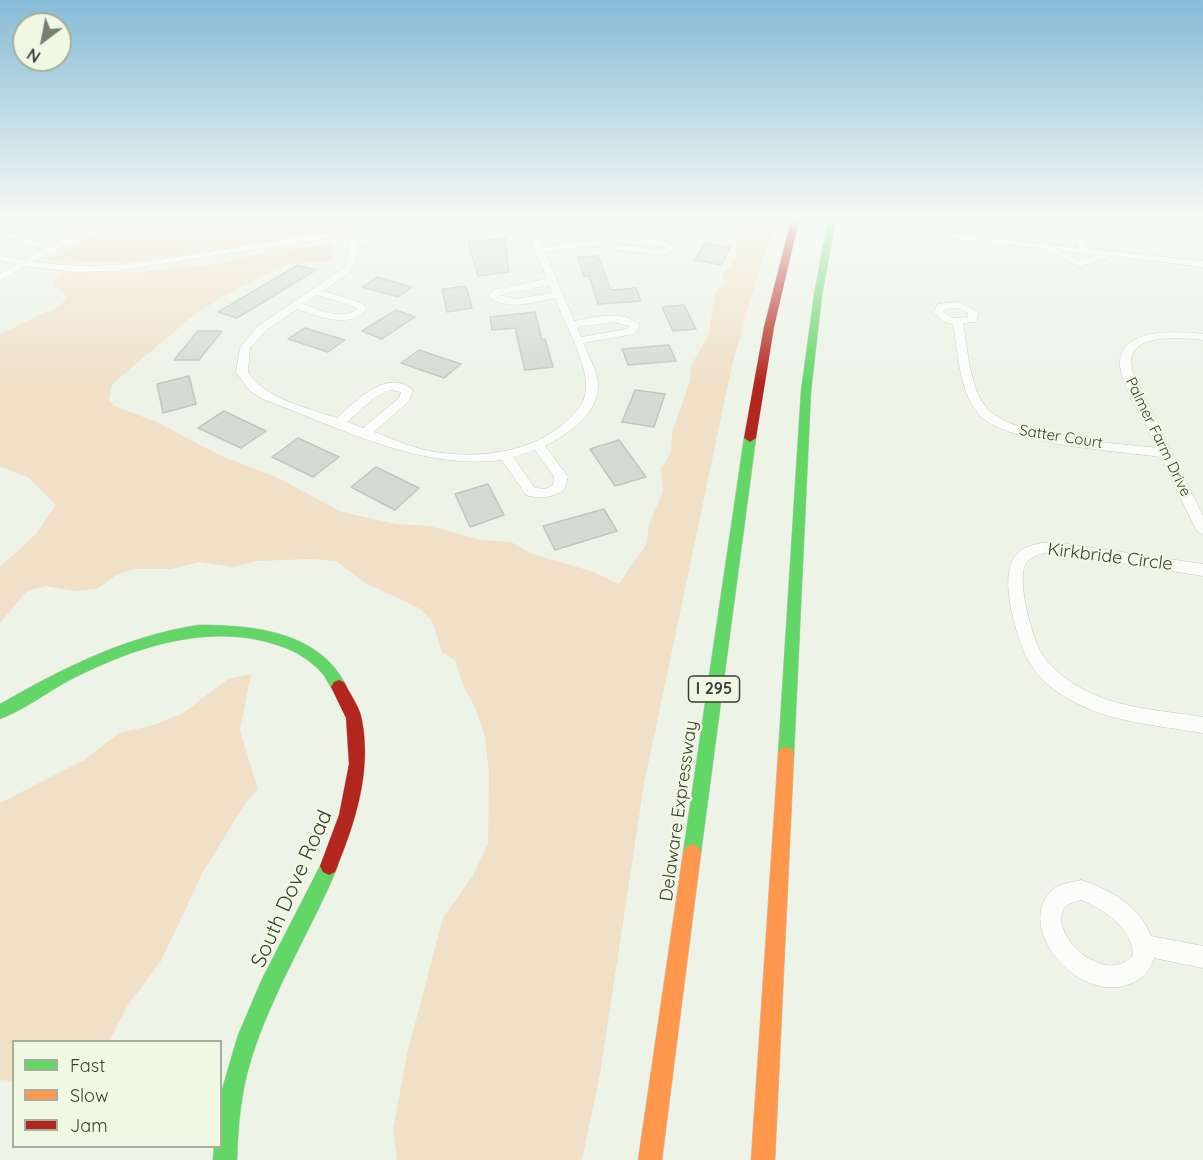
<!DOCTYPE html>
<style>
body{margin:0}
#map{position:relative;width:1203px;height:1160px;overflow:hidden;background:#edf3e7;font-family:Quicksand,sans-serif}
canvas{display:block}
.legend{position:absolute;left:12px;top:1040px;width:210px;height:108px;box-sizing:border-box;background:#eef8e2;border:2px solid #a6ae9d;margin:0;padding:8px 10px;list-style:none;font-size:18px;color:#3a3e35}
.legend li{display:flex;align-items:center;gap:12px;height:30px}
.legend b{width:30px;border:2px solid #a6ae9d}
.north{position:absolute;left:12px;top:12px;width:60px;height:60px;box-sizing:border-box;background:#eef8e2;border:2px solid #a6ae9d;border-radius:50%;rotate:212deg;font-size:16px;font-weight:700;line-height:24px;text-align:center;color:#3a3e35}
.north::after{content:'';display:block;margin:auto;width:21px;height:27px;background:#797d73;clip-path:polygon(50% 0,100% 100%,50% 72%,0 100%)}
</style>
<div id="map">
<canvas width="1203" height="1160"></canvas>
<ul class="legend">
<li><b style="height:8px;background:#63d668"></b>Fast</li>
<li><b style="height:8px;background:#ff974d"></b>Slow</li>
<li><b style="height:8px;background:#b3261e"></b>Jam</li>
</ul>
<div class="north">N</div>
</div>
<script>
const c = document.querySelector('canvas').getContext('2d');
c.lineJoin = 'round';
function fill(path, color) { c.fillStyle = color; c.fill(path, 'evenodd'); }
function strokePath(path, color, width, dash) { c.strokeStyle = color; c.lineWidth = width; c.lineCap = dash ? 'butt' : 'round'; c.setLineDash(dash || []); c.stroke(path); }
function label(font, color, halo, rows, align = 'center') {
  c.font = font + ' Quicksand,sans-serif'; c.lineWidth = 5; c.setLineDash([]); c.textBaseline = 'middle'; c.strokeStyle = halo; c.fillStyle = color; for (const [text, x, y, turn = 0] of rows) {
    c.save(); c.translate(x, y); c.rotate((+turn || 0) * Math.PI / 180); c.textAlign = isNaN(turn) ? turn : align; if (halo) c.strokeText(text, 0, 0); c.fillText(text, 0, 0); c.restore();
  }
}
fill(new Path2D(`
 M 123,220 L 393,220 L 164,258 L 123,262 L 45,260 Z
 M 729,220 L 777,220 L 758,273 L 731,370 L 644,784 L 600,1074 L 582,1160 L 397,1160 L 393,1130 L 407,1054 L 443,918 L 472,877 L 488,844 L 489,773 L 485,737 L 475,707 L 464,688 L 455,660 L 442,652 L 432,621 L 419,608 L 365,583 L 336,561 L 311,559 L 256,561 L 233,567 L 200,562 L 170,569 L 133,569 L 116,575 L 97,589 L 75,591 L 46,586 L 27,591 L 0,623 L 0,567 L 36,534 L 56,505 L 29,478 L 0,466 L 0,334 L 61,305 L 66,298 L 61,290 L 52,284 L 56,277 L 62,273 L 138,273 L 169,268 L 207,266 L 274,251 L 332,244 L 333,261 L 287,264 L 232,291 L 193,316 L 112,384 L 109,400 L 114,406 L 157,422 L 219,455 L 276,477 L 342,512 L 396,524 L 429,526 L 482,540 L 511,542 L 532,554 L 594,572 L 619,584 L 647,543 L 649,524 L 663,492 L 661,469 L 671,452 L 672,433 L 690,381 L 691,366 L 709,334 L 715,292 L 725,283 L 722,275 C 742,256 741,244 729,220 Z
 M 251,674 L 240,730 L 258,790 L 246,802 L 203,872 L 161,961 L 128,1005 L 109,1041 L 14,1042 L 13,1081 L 0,1080 L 0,803 L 84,760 L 119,733 L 154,725 L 183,713 L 228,679 Z`), '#f0e0c8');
const building = new Path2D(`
 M 505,238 L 509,272 L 478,276 L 468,242 Z
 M 705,243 L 730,247 L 721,265 L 695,260 Z
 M 598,256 L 611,290 L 636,288 L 641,301 L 598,304 L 589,276 L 584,277 L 578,257 Z
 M 298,265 L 316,270 L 237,318 L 218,312 Z
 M 377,277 L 412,287 L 398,297 L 362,287 Z
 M 466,286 L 472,308 L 447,312 L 442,289 Z
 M 684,305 L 696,329 L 673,331 L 662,307 Z
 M 396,310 L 415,317 L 382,339 L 362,331 Z
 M 535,312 L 542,340 L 545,339 L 553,367 L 525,370 L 515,328 L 492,330 L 490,317 Z
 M 305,328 L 345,340 L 328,352 L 288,339 Z
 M 198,331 L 222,331 L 199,360 L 174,360 Z
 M 669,345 L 676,361 L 628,365 L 622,349 Z
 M 419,350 L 461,364 L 444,378 L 401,363 Z
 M 189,376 L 196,404 L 163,413 L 157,384 Z
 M 635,390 L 665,394 L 654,427 L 622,422 Z
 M 224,411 L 266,431 L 241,448 L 198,428 Z
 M 298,438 L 339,457 L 313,477 L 272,457 Z
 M 619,440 L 646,477 L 615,486 L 590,449 Z
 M 376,467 L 419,488 L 395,510 L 351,487 Z
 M 488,484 L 504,515 L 470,527 L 455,494 Z
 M 604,509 L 617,531 L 555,550 L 543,526 Z`);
fill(building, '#d4dbd3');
strokePath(building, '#c0c7bf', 1.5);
const lane = new Path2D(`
 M 524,226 L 525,226 L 525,228 L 462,236 L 460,235 L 462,234 Z
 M 412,241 L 414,241 L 414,243 L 353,251 L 351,250 L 353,249 Z`);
const street = new Path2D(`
 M 103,220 L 114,220 L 33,262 L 76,266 L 114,265 L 152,261 L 323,233 L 467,220 L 423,228 L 358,234 C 357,272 353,271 323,291 L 362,303 L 367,309 C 349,330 319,316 297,309 L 266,330 L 250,348 L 248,372 C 267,400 305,407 337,418 C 355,402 387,367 413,390 L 409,401 L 374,432 C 389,437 405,445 421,449 C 467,460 523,456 561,426 C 573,416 585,405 586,389 C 588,364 564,322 555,298 C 534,302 506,312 489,296 L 493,290 L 547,279 L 532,242 L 511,220 L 520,220 L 534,232 L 543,247 C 574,243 655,226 678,249 L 662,256 L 593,246 L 545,252 L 574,321 C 595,318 623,308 640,326 L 634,334 L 583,343 C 589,357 599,373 598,388 C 596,417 567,434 545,446 L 568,477 L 564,490 C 551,498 540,499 526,495 L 502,460 C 422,471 337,427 263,399 L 249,390 L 236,372 L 240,348 L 258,326 L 344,268 L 348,259 L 350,235 L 114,271 L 76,272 L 26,266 L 0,281 L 0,274 L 17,264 L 0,261 L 0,255 L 24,260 L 42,249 L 0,235 L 0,229 L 49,246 ZM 614,244 L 652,244 L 667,248 L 661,250 ZM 549,285 L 552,293 L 516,299 L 499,295 ZM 317,295 L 356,307 L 357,309 C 342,321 319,310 303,304 ZM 614,322 L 629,326 L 627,329 L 581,337 L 577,327 ZM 390,390 L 401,392 L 399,398 L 363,428 L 347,422 L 374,398 ZM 535,450 L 554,477 L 553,485 L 546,489 L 535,488 L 513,457 Z
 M 902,220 L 914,220 L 951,233 L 1079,248 L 1070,231 L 1072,220 L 1080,220 L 1078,231 L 1089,249 L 1203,261 L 1203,267 L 1111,256 L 1079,267 L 1048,249 L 951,239 L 928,233 ZM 1060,251 L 1098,255 L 1080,261 Z
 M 1182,220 L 1191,220 L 1203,233 L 1203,241 Z
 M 958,302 L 978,312 L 977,322 L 963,323 C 968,349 969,386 986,407 C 1009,438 1118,443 1157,448 C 1148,428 1126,391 1121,372 C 1111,327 1176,331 1203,334 L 1203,340 C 1185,338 1135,332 1131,359 C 1131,363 1132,369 1133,373 L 1203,516 L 1203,535 L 1196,530 L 1161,457 C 1120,451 1002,445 977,412 C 959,389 958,352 953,324 L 947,323 L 933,313 L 938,304 ZM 957,308 L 968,313 L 968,317 L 953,318 L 943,312 L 945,309 Z
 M 1053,542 L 1203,564 L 1203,576 L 1053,552 C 1043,553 1030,555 1025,565 C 1017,582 1032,638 1042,654 C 1051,668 1065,679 1079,687 C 1116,709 1161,710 1203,717 L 1203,733 C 1155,725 1103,722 1062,695 C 1049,686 1037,676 1029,662 C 1017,640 998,578 1015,556 C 1024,545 1040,543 1053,542 Z
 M 1081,880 C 1111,890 1139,906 1151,936 L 1203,946 L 1203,968 L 1154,958 C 1149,972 1143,979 1130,984 C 1075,1005 1011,922 1055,888 C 1062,883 1073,882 1081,880 ZM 1081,900 C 1104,909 1133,929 1133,955 C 1105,988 1048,934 1064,908 C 1068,903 1075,902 1081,900 Z`);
const fast = new Path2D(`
 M 828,220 L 836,220 L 822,295 L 811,391 L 794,755 L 792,761 L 786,763 L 780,761 L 778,755 L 801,391 L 814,295 Z
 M 750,434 L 756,438 L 701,853 L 698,859 L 692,862 L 686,859 L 683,853 L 744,438 Z
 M 198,625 C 253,625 320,631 347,687 L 344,692 L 339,694 C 330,691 328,680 322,673 C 311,661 296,651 280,646 C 209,621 132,648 68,681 C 46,693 24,710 0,719 L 0,704 C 65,667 124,637 198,625 Z
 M 329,857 L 335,860 L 338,866 C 311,931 272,992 251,1060 C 241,1092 238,1126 237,1160 L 213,1160 L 214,1146 L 220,1146 L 220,1096 L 238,1035 L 262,979 L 323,860 Z`);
const slow = new Path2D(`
 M 786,747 L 792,749 L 794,755 L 775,1160 L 751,1160 L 778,755 L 780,749 Z
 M 692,844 L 698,847 L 701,853 L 662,1160 L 638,1160 L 683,853 L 686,847 Z`);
const jam = new Path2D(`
 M 791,220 L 799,220 L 774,327 L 756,438 L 750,442 L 744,438 L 764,327 Z
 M 339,680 L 344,682 C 350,694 360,707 362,720 C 372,772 355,824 335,872 L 329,875 L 323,872 L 320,866 L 339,815 L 349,764 L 346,718 L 331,687 L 334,682 Z`);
strokePath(lane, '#c5c9c0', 1);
strokePath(street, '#c5c9c0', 1);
strokePath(fast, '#c5c9c0', 1);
strokePath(slow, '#c5c9c0', 1);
strokePath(jam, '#c5c9c0', 1);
fill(lane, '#fcfdfb');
fill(street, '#fcfdfb');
fill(fast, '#63d668');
fill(slow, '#ff974d');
fill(jam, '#b3261e');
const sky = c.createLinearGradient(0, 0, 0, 383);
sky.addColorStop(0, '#87bbd7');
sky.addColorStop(0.57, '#f7faf4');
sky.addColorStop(1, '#f7faf400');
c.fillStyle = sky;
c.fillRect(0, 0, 1203, 383);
label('15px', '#3a3e35', '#eef8e2', [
 ["Satter Court",1061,437,9],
 ["Palmer Farm Drive",1158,437,64]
]);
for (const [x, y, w] of [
 [714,689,51]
]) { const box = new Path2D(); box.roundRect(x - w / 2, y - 13, w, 26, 4.5); c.fillStyle = '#eef8e2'; c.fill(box); strokePath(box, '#3a3e35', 1.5); }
label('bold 16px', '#3a3e35', null, [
 ["I 295",714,689]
]);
label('18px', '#3a3e35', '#eef8e2', [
 ["Kirkbride Circle",1110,557,7],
 ["Delaware Expressway",679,811,-82]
]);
label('21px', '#3a3e35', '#eef8e2', [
 ["South Dove Road",292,889,-66]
]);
</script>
